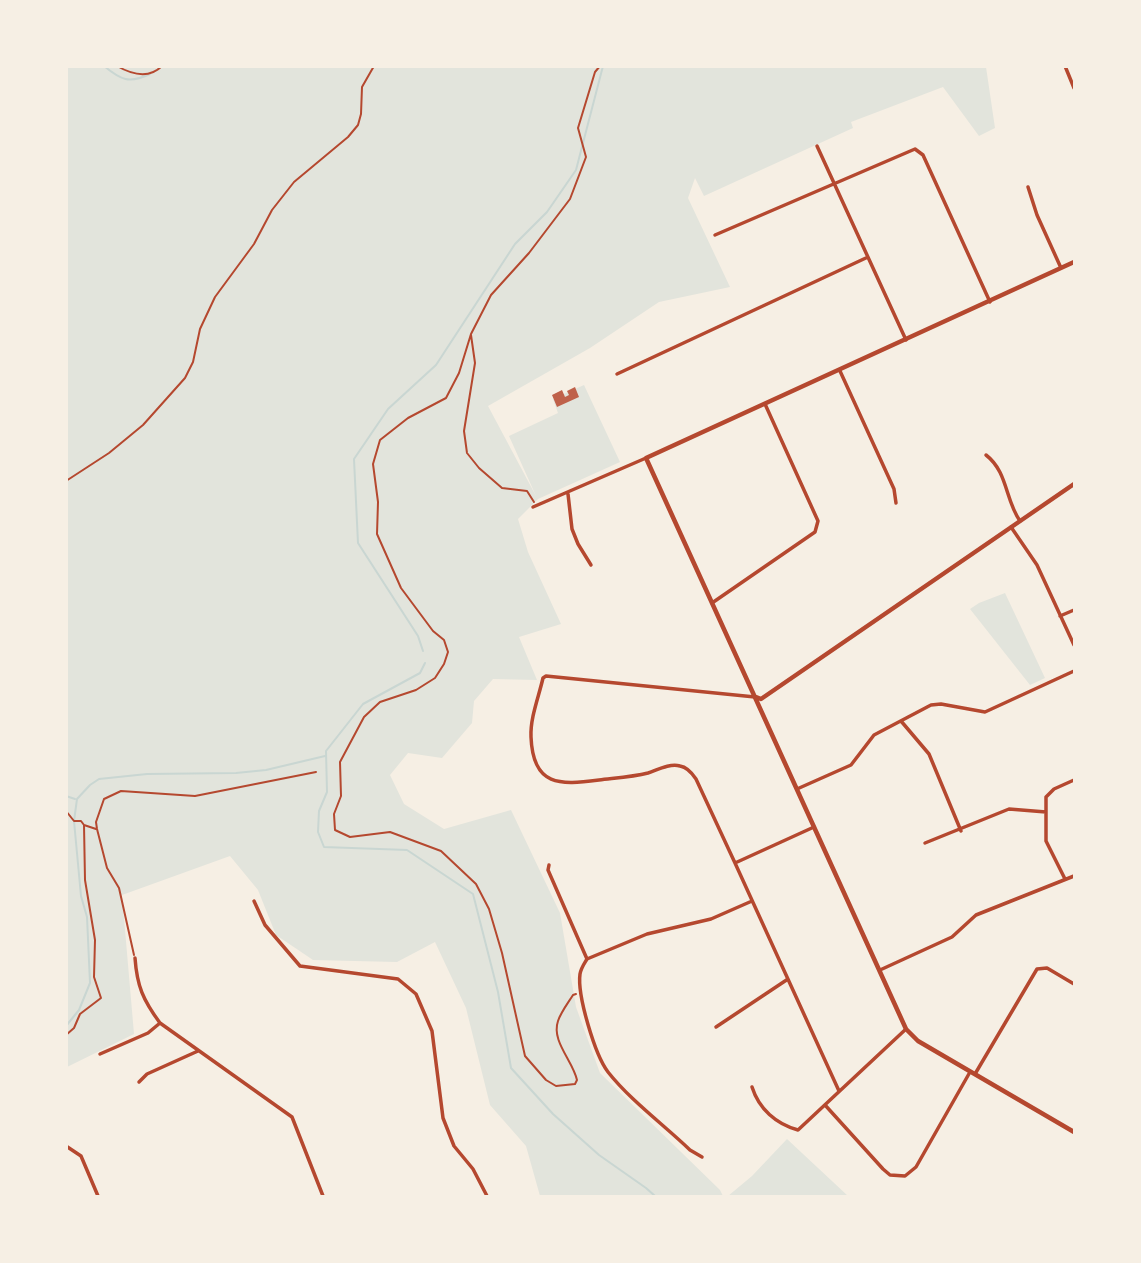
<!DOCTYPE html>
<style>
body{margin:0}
#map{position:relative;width:1141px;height:1263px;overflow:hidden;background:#f6efe4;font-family:"Open Sans",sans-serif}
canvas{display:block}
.frame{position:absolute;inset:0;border:68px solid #f6efe4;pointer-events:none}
</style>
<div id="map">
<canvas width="1141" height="1263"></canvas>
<div class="frame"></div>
</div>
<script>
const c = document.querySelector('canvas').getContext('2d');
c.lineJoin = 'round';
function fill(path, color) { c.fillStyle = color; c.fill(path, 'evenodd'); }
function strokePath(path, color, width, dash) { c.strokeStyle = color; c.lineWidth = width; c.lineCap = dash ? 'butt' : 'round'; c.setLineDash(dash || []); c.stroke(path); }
fill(new Path2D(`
 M 67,67 L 986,67 L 995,128 L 979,136 L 943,87 L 851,122 L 853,128 L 704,196 L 695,178 L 688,198 L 730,287 L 659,302 L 590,348 L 488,406 L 536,496 L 509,436 L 558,413 L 553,399 L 584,385 L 620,462 L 538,499 L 518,519 L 528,552 L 561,624 L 519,637 L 537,680 L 493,679 L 474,701 L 472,723 L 442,758 L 408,753 L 390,775 L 404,804 L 444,829 L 511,810 L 560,913 L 576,1007 L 600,1073 L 720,1190 L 723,1196 L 540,1196 L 526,1146 L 490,1105 L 466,1008 L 435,942 L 397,962 L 313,960 L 276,935 L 258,890 L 230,856 L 122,895 L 134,1034 L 67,1067 Z
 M 1005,593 L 1045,678 L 1030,685 L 970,609 L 979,603 Z
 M 787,1139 L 848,1196 L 728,1196 L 752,1176 Z`), '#e2e4dc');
strokePath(new Path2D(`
 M 104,66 C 121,80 129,84 150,74
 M 423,651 L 418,636 L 358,543 L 354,459 L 388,409 L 436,365 L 515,244 L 547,212 L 576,170 L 603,66
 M 425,663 L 420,673 L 363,704 L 326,751 L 327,792 L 319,811 L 318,832 L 324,847 L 407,850 L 473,894 L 498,992 L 511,1068 L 553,1114 L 599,1155 L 646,1188 L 655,1196
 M 66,796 L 75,799
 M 66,1026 L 79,1010 L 90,983 L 87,917 L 81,896 L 74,821 L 77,799 L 90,785 L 99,779 L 147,774 L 236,773 L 266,770 L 325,756`), '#c9d6d2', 2);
fill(new Path2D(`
 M 575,387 L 579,397 L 557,407 L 552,395 L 562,390 L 565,397 L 569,395 L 567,391 Z`), '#bf614a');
strokePath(new Path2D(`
 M 117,66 C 131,74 149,79 162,66
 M 471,335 L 475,363 L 464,431 L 467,453 L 479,468 L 502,488 L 527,491 L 534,502
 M 66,481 L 109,453 L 143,425 L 185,378 L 193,362 L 200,329 L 215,297 L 254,244 L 272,210 L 294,182 L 348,137 L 358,125 L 361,114 L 362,87 L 374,66
 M 66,811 L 74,821 L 81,821 L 84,825 L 96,829
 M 134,955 L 119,888 L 107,868 L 97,829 L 96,822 L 104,799 L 121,791 L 195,796 L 316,772
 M 576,994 L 573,995 C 568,1003 561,1012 558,1021 C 551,1041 573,1061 577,1080 L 575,1084 L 556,1086 L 546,1080 L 525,1056 L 502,953 L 489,909 L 476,884 L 441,851 L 390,832 L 350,837 L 335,830 L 334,814 L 341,796 L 340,762 L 364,717 L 380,702 L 416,690 L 435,678 L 444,664 L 448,652 L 444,640 L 433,631 L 401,588 L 377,534 L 378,502 L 373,464 L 380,440 L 408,418 L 446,398 L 459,373 L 471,334 L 491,295 L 529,253 L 570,199 L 586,157 L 578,128 L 595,72 L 600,66
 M 66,1035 L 74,1028 L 80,1014 L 101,998 L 94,977 L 95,940 L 85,880 L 84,825`), '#b5482f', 2);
strokePath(new Path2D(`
 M 1065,66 L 1074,88
 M 817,146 L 906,340
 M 1028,187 L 1037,215 L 1061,268
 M 715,235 L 915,149 L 923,155 L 990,302
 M 840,371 L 894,489 L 896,503
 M 617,374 L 868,257
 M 986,455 C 1008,472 1005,500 1020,521
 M 568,494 L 572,529 L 578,544 L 591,565
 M 533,507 L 646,458
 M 1011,527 L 1037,565 L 1074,645
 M 712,603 L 815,532 L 818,521 L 765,404
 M 1060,616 L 1074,610
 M 901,721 L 929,754 L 961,831
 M 797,789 L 851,765 L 874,735 L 931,705 L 941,704 L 985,712 L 1074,671
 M 814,827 L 735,863 L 839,1091
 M 925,843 L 1009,809 L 1046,812
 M 735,863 L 696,779 C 692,773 687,767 680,766 C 670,763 657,770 648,773 C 632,777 615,778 599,780 C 560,785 533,787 531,737 C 530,718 539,696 543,678 L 546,676 L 755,697
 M 549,865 L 548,870 L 587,959
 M 1065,879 L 1046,841 L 1046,797 L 1054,789 L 1074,780
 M 254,901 L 265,925 L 300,966 L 398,979 L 416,994 L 432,1031 L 443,1118 L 454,1146 L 473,1169 L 487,1196
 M 135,958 C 137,986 143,1000 160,1023 L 292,1117 L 323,1196
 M 880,970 L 952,937 L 976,915 L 1074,876
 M 716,1027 L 788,979
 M 100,1054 L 148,1033 L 160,1023
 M 975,1074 L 1037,969 L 1047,968 L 1074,984
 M 139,1082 L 147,1074 L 198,1051
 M 752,1087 C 759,1109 776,1124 798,1130 L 906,1029
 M 825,1105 L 883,1169 L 890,1175 L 905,1176 L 916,1167 L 970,1072
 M 66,1146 L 81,1156 L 98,1196
 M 702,1157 L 690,1150 C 664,1125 630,1100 608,1072 C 595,1055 577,995 580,974 C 581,968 584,964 587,959 L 647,934 L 711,919 L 752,901`), '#b5482f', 3.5);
strokePath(new Path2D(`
 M 1074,262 L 646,458 L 906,1029 L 918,1041 L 1074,1132
 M 756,697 L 761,699 L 1074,484`), '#b5482f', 4.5);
</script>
